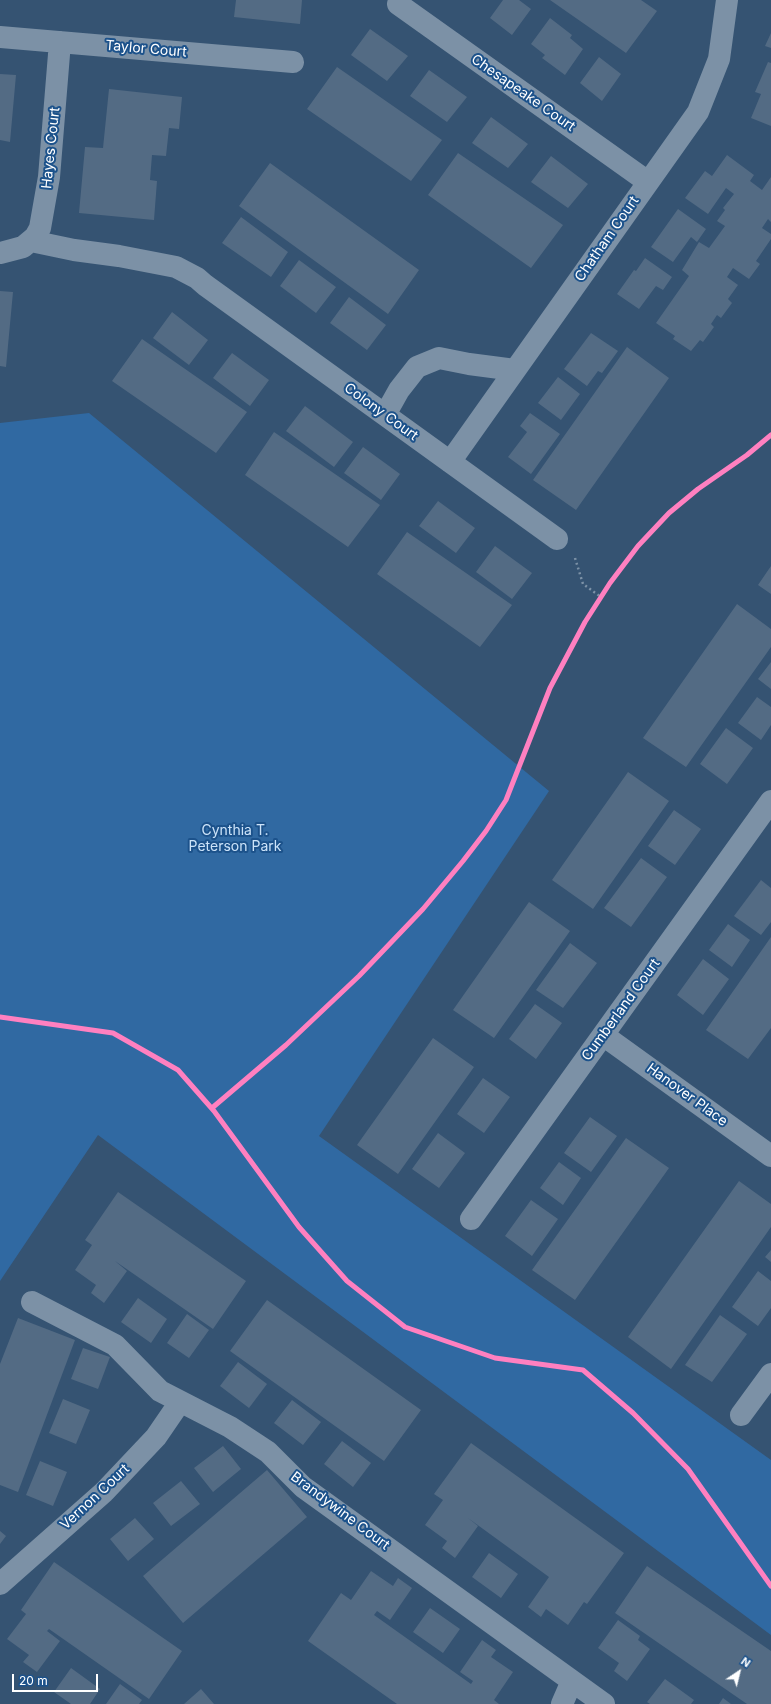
<!DOCTYPE html>
<style>
body{margin:0}
#map{position:relative;width:771px;height:1704px;overflow:hidden;background:#355372;font-family:Inter,sans-serif}
canvas{display:block}
.north{position:absolute;left:719px;top:1652px;width:40px;height:40px;-webkit-text-stroke:3px #1c528b;paint-order:stroke;rotate:35deg;font-size:11px;font-weight:700;line-height:16px;text-align:center;color:#fff}
.north::after{content:'';display:block;margin:auto;width:14px;height:18px;background:#fff;clip-path:polygon(50% 0,100% 100%,50% 72%,0 100%)}
.scale{position:absolute;left:12px;top:1674px;width:86px;height:18px;box-sizing:border-box;border:2px solid #fff;border-top:0;padding-left:5px;font-size:12px;line-height:14px;white-space:nowrap;color:#fff;-webkit-text-stroke:3px #1c528b;paint-order:stroke}
</style>
<div id="map">
<canvas width="771" height="1704"></canvas>
<div class="north">N</div>
<div class="scale">20 m</div>
</div>
<script>
const c = document.querySelector('canvas').getContext('2d');
c.lineJoin = 'round';
function fill(path, color) { c.fillStyle = color; c.fill(path, 'evenodd'); }
function strokePath(path, color, width, dash) { c.strokeStyle = color; c.lineWidth = width; c.lineCap = dash ? 'butt' : 'round'; c.setLineDash(dash || []); c.stroke(path); }
function label(font, color, halo, rows, align = 'center') {
  c.font = font + ' Inter,sans-serif'; c.lineWidth = 4; c.setLineDash([]); c.textBaseline = 'middle'; c.strokeStyle = halo; c.fillStyle = color; for (const [text, x, y, turn = 0] of rows) {
    c.save(); c.translate(x, y); c.rotate((+turn || 0) * Math.PI / 180); c.textAlign = isNaN(turn) ? turn : align; if (halo) c.strokeText(text, 0, 0); c.fillText(text, 0, 0); c.restore();
  }
}
fill(new Path2D(`
 M 89,413 L 549,791 L 319,1136 L 771,1460 L 771,1635 L 98,1135 L 0,1281 L 0,423 Z`), '#3069a2');
fill(new Path2D(`
 M 236,0 L 302,0 L 300,24 L 234,17 Z
 M 503,0 L 519,0 L 531,9 L 512,35 L 490,18 Z
 M 550,0 L 641,0 L 657,11 L 626,53 Z
 M 550,18 L 572,35 L 570,38 L 583,49 L 565,75 L 542,58 L 545,55 L 531,44 Z
 M 370,29 L 408,56 L 387,81 L 351,55 Z
 M 771,33 L 771,48 L 765,46 Z
 M 599,57 L 621,74 L 602,101 L 580,83 Z
 M 768,62 L 771,63 L 771,126 L 751,118 L 761,94 L 755,92 Z
 M 337,67 L 442,140 L 411,181 L 307,109 Z
 M 429,70 L 467,97 L 447,122 L 410,96 Z
 M 0,74 L 16,75 L 10,142 L 0,140 Z
 M 109,89 L 182,97 L 179,129 L 169,128 L 166,156 L 152,155 L 150,180 L 157,181 L 154,220 L 79,213 L 85,147 L 103,148 Z
 M 491,117 L 528,144 L 508,168 L 472,143 Z
 M 458,153 L 563,225 L 531,268 L 428,195 Z
 M 727,155 L 754,175 L 750,181 L 762,190 L 771,177 L 771,222 L 768,219 L 762,228 L 771,234 L 771,239 L 756,261 L 760,264 L 749,279 L 733,268 L 727,277 L 738,285 L 728,299 L 732,303 L 721,318 L 717,315 L 711,324 L 714,327 L 703,342 L 700,340 L 691,351 L 673,339 L 675,336 L 656,323 L 689,276 L 682,270 L 699,242 L 709,248 L 725,226 L 717,221 L 725,210 L 723,208 L 734,194 L 726,188 L 708,214 L 685,198 L 705,171 L 712,176 Z
 M 551,156 L 588,184 L 568,208 L 531,182 Z
 M 270,163 L 419,270 L 388,314 L 239,206 Z
 M 678,209 L 706,229 L 697,242 L 691,237 L 673,262 L 651,247 Z
 M 241,217 L 288,252 L 271,277 L 222,243 Z
 M 645,258 L 672,277 L 663,290 L 656,286 L 639,309 L 617,294 L 634,270 L 636,271 Z
 M 299,260 L 336,287 L 316,313 L 280,286 Z
 M 0,291 L 13,292 L 6,367 L 0,366 Z
 M 349,297 L 386,325 L 367,350 L 330,323 Z
 M 172,312 L 208,340 L 189,365 L 153,338 Z
 M 591,333 L 618,351 L 602,373 L 598,371 L 587,386 L 564,369 Z
 M 142,339 L 247,412 L 216,453 L 112,381 Z
 M 627,347 L 669,378 L 576,510 L 533,480 Z
 M 232,353 L 269,380 L 250,406 L 213,378 Z
 M 558,377 L 580,394 L 561,420 L 538,403 Z
 M 305,406 L 353,442 L 334,467 L 286,431 Z
 M 530,413 L 560,434 L 531,474 L 508,457 L 527,432 L 520,426 Z
 M 274,432 L 380,505 L 348,547 L 245,475 Z
 M 363,447 L 400,474 L 381,500 L 344,473 Z
 M 438,501 L 475,528 L 456,553 L 419,526 Z
 M 407,532 L 512,605 L 480,647 L 377,574 Z
 M 495,546 L 532,573 L 512,599 L 476,572 Z
 M 771,566 L 771,594 L 758,585 Z
 M 737,604 L 771,629 L 771,647 L 686,767 L 643,738 Z
 M 771,662 L 771,689 L 758,679 Z
 M 757,697 L 771,707 L 771,725 L 761,740 L 738,723 Z
 M 726,728 L 753,748 L 727,784 L 700,764 Z
 M 628,772 L 669,801 L 593,909 L 552,880 Z
 M 674,810 L 701,829 L 675,865 L 648,846 Z
 M 641,858 L 667,877 L 631,927 L 604,908 Z
 M 761,880 L 771,888 L 771,922 L 761,935 L 734,916 Z
 M 529,902 L 570,931 L 494,1038 L 453,1010 Z
 M 728,924 L 750,940 L 732,967 L 709,950 Z
 M 771,937 L 771,1028 L 748,1059 L 706,1030 Z
 M 570,943 L 597,963 L 563,1008 L 536,990 Z
 M 703,959 L 729,979 L 703,1015 L 677,995 Z
 M 535,1004 L 562,1023 L 536,1059 L 509,1039 Z
 M 433,1038 L 474,1067 L 398,1174 L 357,1145 Z
 M 483,1078 L 510,1097 L 484,1133 L 457,1114 Z
 M 590,1117 L 617,1136 L 591,1172 L 564,1153 Z
 M 438,1133 L 465,1153 L 439,1188 L 412,1169 Z
 M 626,1138 L 669,1168 L 575,1300 L 532,1270 Z
 M 559,1162 L 581,1178 L 563,1205 L 540,1188 Z
 M 739,1181 L 771,1204 L 771,1227 L 671,1369 L 628,1337 Z
 M 118,1192 L 246,1281 L 213,1329 L 115,1261 L 127,1271 L 104,1303 L 91,1293 L 96,1285 L 75,1270 L 92,1245 L 85,1240 Z
 M 531,1200 L 558,1219 L 532,1256 L 505,1236 Z
 M 771,1250 L 771,1262 L 765,1257 Z
 M 758,1271 L 771,1281 L 771,1308 L 758,1326 L 732,1307 Z
 M 138,1298 L 167,1319 L 151,1343 L 121,1322 Z
 M 267,1300 L 421,1410 L 384,1461 L 230,1351 Z
 M 187,1314 L 209,1330 L 189,1358 L 167,1343 Z
 M 720,1315 L 747,1334 L 712,1382 L 685,1365 Z
 M 18,1318 L 75,1340 L 18,1492 L 0,1485 L 0,1364 Z
 M 83,1348 L 110,1357 L 98,1389 L 71,1379 Z
 M 238,1362 L 267,1384 L 249,1408 L 220,1386 Z
 M 63,1399 L 90,1410 L 76,1444 L 49,1433 Z
 M 292,1400 L 321,1422 L 303,1445 L 274,1423 Z
 M 342,1441 L 371,1463 L 353,1487 L 324,1464 Z
 M 471,1443 L 624,1553 L 587,1604 L 584,1602 L 568,1625 L 546,1609 L 541,1617 L 528,1607 L 549,1577 L 468,1518 L 478,1526 L 455,1558 L 442,1548 L 447,1541 L 425,1525 L 443,1500 L 434,1494 Z
 M 223,1446 L 241,1469 L 213,1492 L 194,1468 Z
 M 40,1461 L 67,1472 L 53,1506 L 26,1495 Z
 M 267,1470 L 307,1517 L 183,1623 L 143,1576 Z
 M 181,1481 L 200,1504 L 171,1526 L 153,1503 Z
 M 135,1518 L 154,1539 L 128,1561 L 110,1539 Z
 M 0,1531 L 6,1536 L 0,1544 Z
 M 489,1553 L 518,1574 L 501,1598 L 472,1577 Z
 M 54,1562 L 182,1651 L 149,1699 L 49,1629 L 47,1631 L 60,1641 L 37,1672 L 23,1662 L 29,1655 L 7,1639 L 26,1614 L 21,1610 Z
 M 647,1566 L 771,1651 L 771,1704 L 747,1704 L 615,1613 Z
 M 371,1571 L 393,1586 L 398,1578 L 412,1588 L 390,1620 L 377,1611 L 374,1615 L 471,1684 L 473,1681 L 460,1672 L 482,1640 L 496,1650 L 491,1657 L 513,1672 L 494,1700 L 499,1704 L 397,1704 L 308,1641 L 341,1593 L 351,1600 Z
 M 430,1608 L 460,1629 L 443,1653 L 413,1632 Z
 M 618,1620 L 640,1636 L 638,1640 L 650,1649 L 627,1681 L 614,1671 L 619,1663 L 598,1648 Z
 M 71,1668 L 100,1689 L 90,1704 L 71,1704 L 54,1692 Z
 M 665,1679 L 694,1700 L 691,1704 L 650,1704 L 647,1702 Z
 M 120,1684 L 142,1700 L 139,1704 L 106,1704 Z
 M 201,1689 L 214,1704 L 184,1704 Z
 M 723,1698 L 731,1704 L 719,1704 Z`), '#536b84');
strokePath(new Path2D(`
 M 575,558 L 583,584 L 601,597`), '#7c91a6', 2.5, [2, 3]);
strokePath(new Path2D(`
 M 398,4 L 648,182
 M 0,37 L 293,62
 M 31,241 L 74,250 L 119,256 L 176,267 L 197,278 L 205,285 L 557,539
 M 0,253 L 23,247 L 35,237 L 40,228 L 49,177 L 60,42
 M 385,415 L 399,390 L 417,367 L 439,358 L 469,364 L 515,370
 M 450,462 L 698,112 L 719,59 L 727,0
 M 603,1035 L 771,1156
 M 471,1219 L 771,801
 M 32,1302 L 115,1345 L 160,1391 L 230,1427 L 268,1452 L 303,1487 L 604,1704
 M 741,1415 L 771,1374
 M 0,1584 L 104,1492 L 156,1437 L 180,1402
 M 562,1704 L 572,1681`), '#7c91a6', 22);
strokePath(new Path2D(`
 M 0,1017 L 113,1033 L 178,1070 L 214,1111 L 299,1227 L 347,1281 L 405,1327 L 495,1358 L 583,1370 L 633,1413 L 688,1469 L 771,1586
 M 212,1108 L 286,1045 L 359,976 L 423,909 L 463,861 L 486,831 L 506,800 L 550,688 L 585,622 L 610,583 L 638,546 L 669,513 L 698,489 L 747,455 L 771,435`), '#ff80c0', 5);
label('14px', '#fff', '#1c528b', [
 ["Taylor Court",146,49,5],
 ["Chesapeake Court",523,93,35],
 ["Hayes Court",51,148,-84],
 ["Chatham Court",607,239,-55],
 ["Colony Court",381,412,36],
 ["Cumberland Court",621,1010,-54],
 ["Hanover Place",687,1095,36],
 ["Vernon Court",95,1497,-43],
 ["Brandywine Court",340,1511,37]
]);
label('14px', '#cce3f9', '#1c528b', [
 ["Cynthia T.",235,831],
 ["Peterson Park",235,847]
]);
</script>
